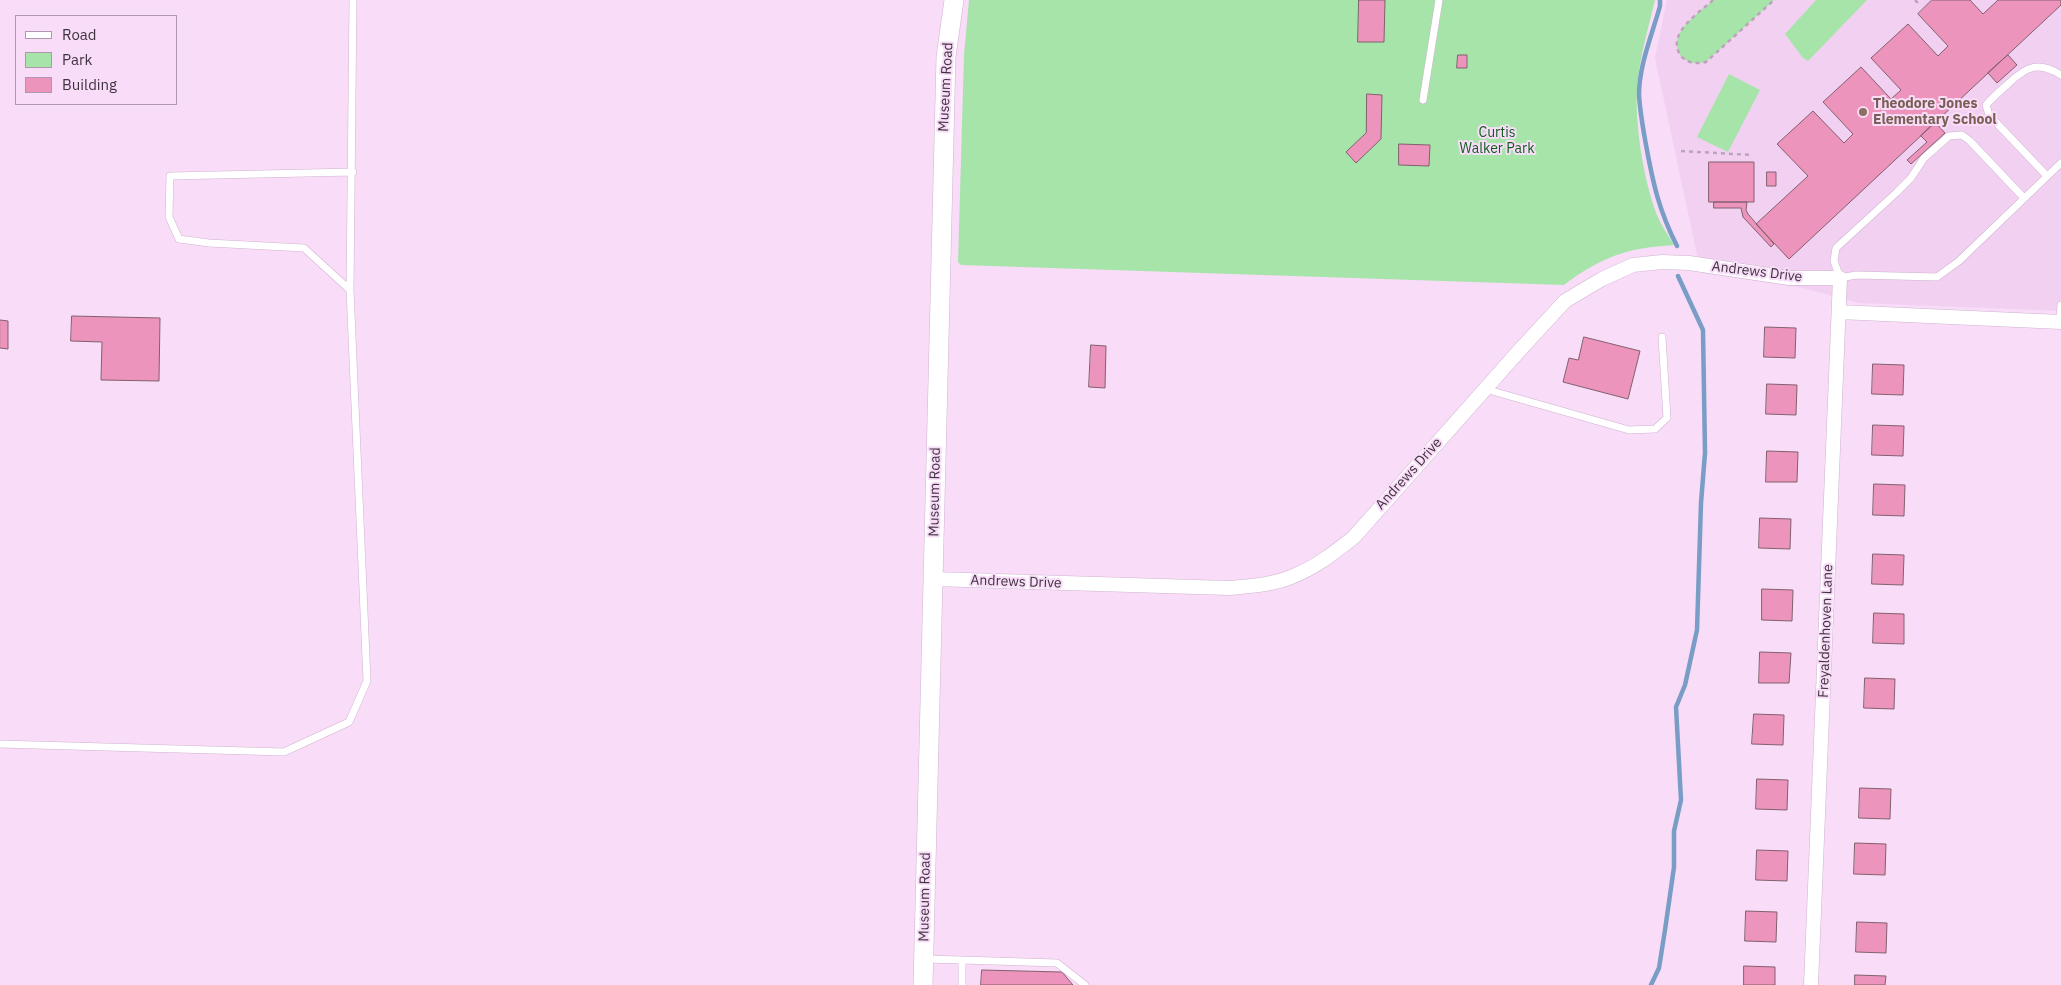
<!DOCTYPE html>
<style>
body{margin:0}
#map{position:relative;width:2061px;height:985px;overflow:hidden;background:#f8dcf8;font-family:"IBM Plex Sans",sans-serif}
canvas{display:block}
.legend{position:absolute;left:15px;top:15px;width:162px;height:90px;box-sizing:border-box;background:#f8dcf8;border:1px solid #ae98ae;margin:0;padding:6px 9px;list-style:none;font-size:15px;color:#3e333e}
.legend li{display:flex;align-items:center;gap:10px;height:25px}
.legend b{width:25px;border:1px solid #ae98ae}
</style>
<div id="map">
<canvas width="2061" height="985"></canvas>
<ul class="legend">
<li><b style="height:6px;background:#fff"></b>Road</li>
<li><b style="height:14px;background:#a7e4aa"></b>Park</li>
<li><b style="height:14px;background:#ed94bc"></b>Building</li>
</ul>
</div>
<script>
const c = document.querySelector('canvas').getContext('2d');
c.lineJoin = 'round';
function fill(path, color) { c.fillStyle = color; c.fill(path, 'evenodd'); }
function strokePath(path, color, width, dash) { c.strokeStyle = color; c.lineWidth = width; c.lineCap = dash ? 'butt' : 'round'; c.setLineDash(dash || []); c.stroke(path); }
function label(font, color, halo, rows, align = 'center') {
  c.font = font + ' "IBM Plex Sans",sans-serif'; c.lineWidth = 4; c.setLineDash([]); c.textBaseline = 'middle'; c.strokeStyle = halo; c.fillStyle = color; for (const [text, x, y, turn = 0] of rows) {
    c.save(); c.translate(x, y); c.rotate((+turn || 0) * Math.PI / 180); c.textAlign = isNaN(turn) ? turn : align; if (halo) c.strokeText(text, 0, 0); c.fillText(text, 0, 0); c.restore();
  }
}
fill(new Path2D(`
 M 1667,0 L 2061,0 L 2061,311 L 1859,303 L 1803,288 L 1701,273 L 1655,58 Z`), '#f2d0f2');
fill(new Path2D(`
 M 969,0 L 1655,0 C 1649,26 1641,52 1638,79 C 1633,116 1643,179 1657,215 C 1661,225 1668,235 1674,245 C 1627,248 1603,256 1564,285 L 961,265 L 958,262 L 964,55 Z
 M 1713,0 L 1774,0 L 1706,62 C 1697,64 1688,64 1681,56 C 1665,34 1699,13 1713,0 Z
 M 1816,0 L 1867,0 L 1808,61 L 1803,58 L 1785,34 Z
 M 1729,74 L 1760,90 L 1728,152 L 1697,137 Z`), '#a7e4aa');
strokePath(new Path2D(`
 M 1660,0 L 1660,6 C 1652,35 1639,65 1639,95 C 1640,112 1643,128 1646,145 C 1653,183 1659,211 1677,246
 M 1651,985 L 1659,968 L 1665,930 L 1674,867 L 1674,831 L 1681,800 L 1676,707 L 1685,685 L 1697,630 L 1701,503 L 1705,453 L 1703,330 L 1678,276`), '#7a9dc5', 4.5);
const building = new Path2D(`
 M 1359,0 L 1385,0 L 1384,42 L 1358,42 Z
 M 1932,0 L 1970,0 L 1983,14 L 1998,0 L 2061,0 L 2061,5 L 1789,259 L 1756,224 L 1808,176 L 1777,144 L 1813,111 L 1844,143 L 1853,134 L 1823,102 L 1861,67 L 1891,99 L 1901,90 L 1871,58 L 1908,24 L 1938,56 L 1948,46 L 1918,14 Z
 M 1458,55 L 1467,55 L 1467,68 L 1457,68 Z
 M 2008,55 L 2017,65 L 1997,83 L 1988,73 Z
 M 1367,94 L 1382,95 L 1381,139 L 1356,163 L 1346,152 L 1366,133 Z
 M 1935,122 L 1945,133 L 1911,164 L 1907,160 L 1927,142 L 1921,136 Z
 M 1399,144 L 1430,145 L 1429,166 L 1399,165 Z
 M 1709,162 L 1754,162 L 1754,202 L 1709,202 Z
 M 1767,172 L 1776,172 L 1776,186 L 1767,186 Z
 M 1714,202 L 1747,202 L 1746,210 L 1748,214 L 1774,244 L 1771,247 L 1743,217 L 1741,208 L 1714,208 Z
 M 72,316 L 160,318 L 159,381 L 101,380 L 102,342 L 71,341 Z
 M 0,320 L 8,321 L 8,349 L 0,348 Z
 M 1765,327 L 1796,328 L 1795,358 L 1764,357 Z
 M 1584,337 L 1640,351 L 1628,399 L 1563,382 L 1569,358 L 1578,360 Z
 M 1091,345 L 1106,346 L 1105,388 L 1089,387 Z
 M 1873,364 L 1904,365 L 1903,395 L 1872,394 Z
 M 1767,384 L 1797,385 L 1796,415 L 1766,414 Z
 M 1873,425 L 1904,426 L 1903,456 L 1872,455 Z
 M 1767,451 L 1798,452 L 1797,482 L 1766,482 Z
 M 1874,484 L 1905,485 L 1904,516 L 1873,515 Z
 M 1760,518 L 1791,519 L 1790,549 L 1759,548 Z
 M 1873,554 L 1904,555 L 1903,585 L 1872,584 Z
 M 1762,589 L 1793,590 L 1792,621 L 1762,620 Z
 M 1874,613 L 1904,614 L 1904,644 L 1873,643 Z
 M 1760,652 L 1791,653 L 1789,683 L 1759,683 Z
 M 1865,678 L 1895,679 L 1894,709 L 1864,708 Z
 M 1754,714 L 1784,715 L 1783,745 L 1752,744 Z
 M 1757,779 L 1788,780 L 1787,810 L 1756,809 Z
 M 1860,788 L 1891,789 L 1890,819 L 1859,818 Z
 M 1855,843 L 1886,844 L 1885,875 L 1854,874 Z
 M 1757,850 L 1788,851 L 1787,881 L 1756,880 Z
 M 1746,911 L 1777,912 L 1776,942 L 1745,941 Z
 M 1857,922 L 1887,923 L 1886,953 L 1856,952 Z
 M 1744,966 L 1775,967 L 1775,985 L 1744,985 Z
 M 982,970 L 1062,972 L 1073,985 L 981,985 Z
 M 1855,975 L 1886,976 L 1885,985 L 1855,985 Z`);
fill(building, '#ed94bc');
strokePath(building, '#81606e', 1);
const lane = new Path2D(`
 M 1423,100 L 1439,0
 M 2047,176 L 1989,115 L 1986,105 C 1993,97 2001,90 2009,83 C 2027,66 2039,61 2061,75
 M 2024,198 L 1970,141 L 1962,135 L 1949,136 L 1924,158 L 1911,178 L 1896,193 L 1836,248 L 1834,261 L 1840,278 L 1856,275 L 1937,277 L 1959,261 L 2061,163
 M 350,290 L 304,248 L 209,243 L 179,239 L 169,217 L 170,176 L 353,172
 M 2060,322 L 2061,305
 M 1485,389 L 1629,430 L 1655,429 L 1667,418 L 1662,337
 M 0,744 L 284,752 L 349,722 L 367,681 L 350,290 L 353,0
 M 924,959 L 962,960 L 962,985
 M 962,960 L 1057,963 L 1085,985`);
const street = new Path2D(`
 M 1839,312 L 2061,322
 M 933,579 L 1229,588 C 1249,586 1272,585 1291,577 C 1315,568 1335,552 1354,537 L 1518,352 L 1565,301 L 1602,279 L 1633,265 L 1662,262 L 1689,263 L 1789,278 L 1840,278 L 1811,985`);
const secondary = new Path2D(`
 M 923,985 L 946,57 L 954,0`);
strokePath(lane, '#cfb3cf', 8);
strokePath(street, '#cfb3cf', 15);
strokePath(secondary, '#cfb3cf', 20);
strokePath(new Path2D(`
 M 1713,0 C 1699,13 1665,34 1681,56 C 1688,64 1697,64 1706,62 L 1774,0
 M 1915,0 L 1920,5
 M 1681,151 L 1752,155`), '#bba4bb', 2.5, [4, 4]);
strokePath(lane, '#fff', 7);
strokePath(street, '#fff', 14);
strokePath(secondary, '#fff', 19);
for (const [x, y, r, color] of [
 [1863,112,5,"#8d6e63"]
]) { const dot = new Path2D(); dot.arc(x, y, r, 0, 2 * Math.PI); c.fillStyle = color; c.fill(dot); strokePath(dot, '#f8dcf8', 2); }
label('14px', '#3e333e', '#f8dcf8', [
 ["Museum Road",946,87,-87],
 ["Andrews Drive",1757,272,7],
 ["Andrews Drive",1409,474,-48],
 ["Museum Road",935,492,-89],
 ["Andrews Drive",1016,582,2],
 ["Freyaldenhoven Lane",1826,631,-88],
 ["Museum Road",925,897,-89]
]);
label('bold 14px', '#785e54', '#f8dcf8', [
 ["Theodore Jones",1873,104],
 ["Elementary School",1873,120]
], 'left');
label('14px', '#115c1e', '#f8dcf8', [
 ["Curtis",1497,133],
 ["Walker Park",1497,149]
]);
</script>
